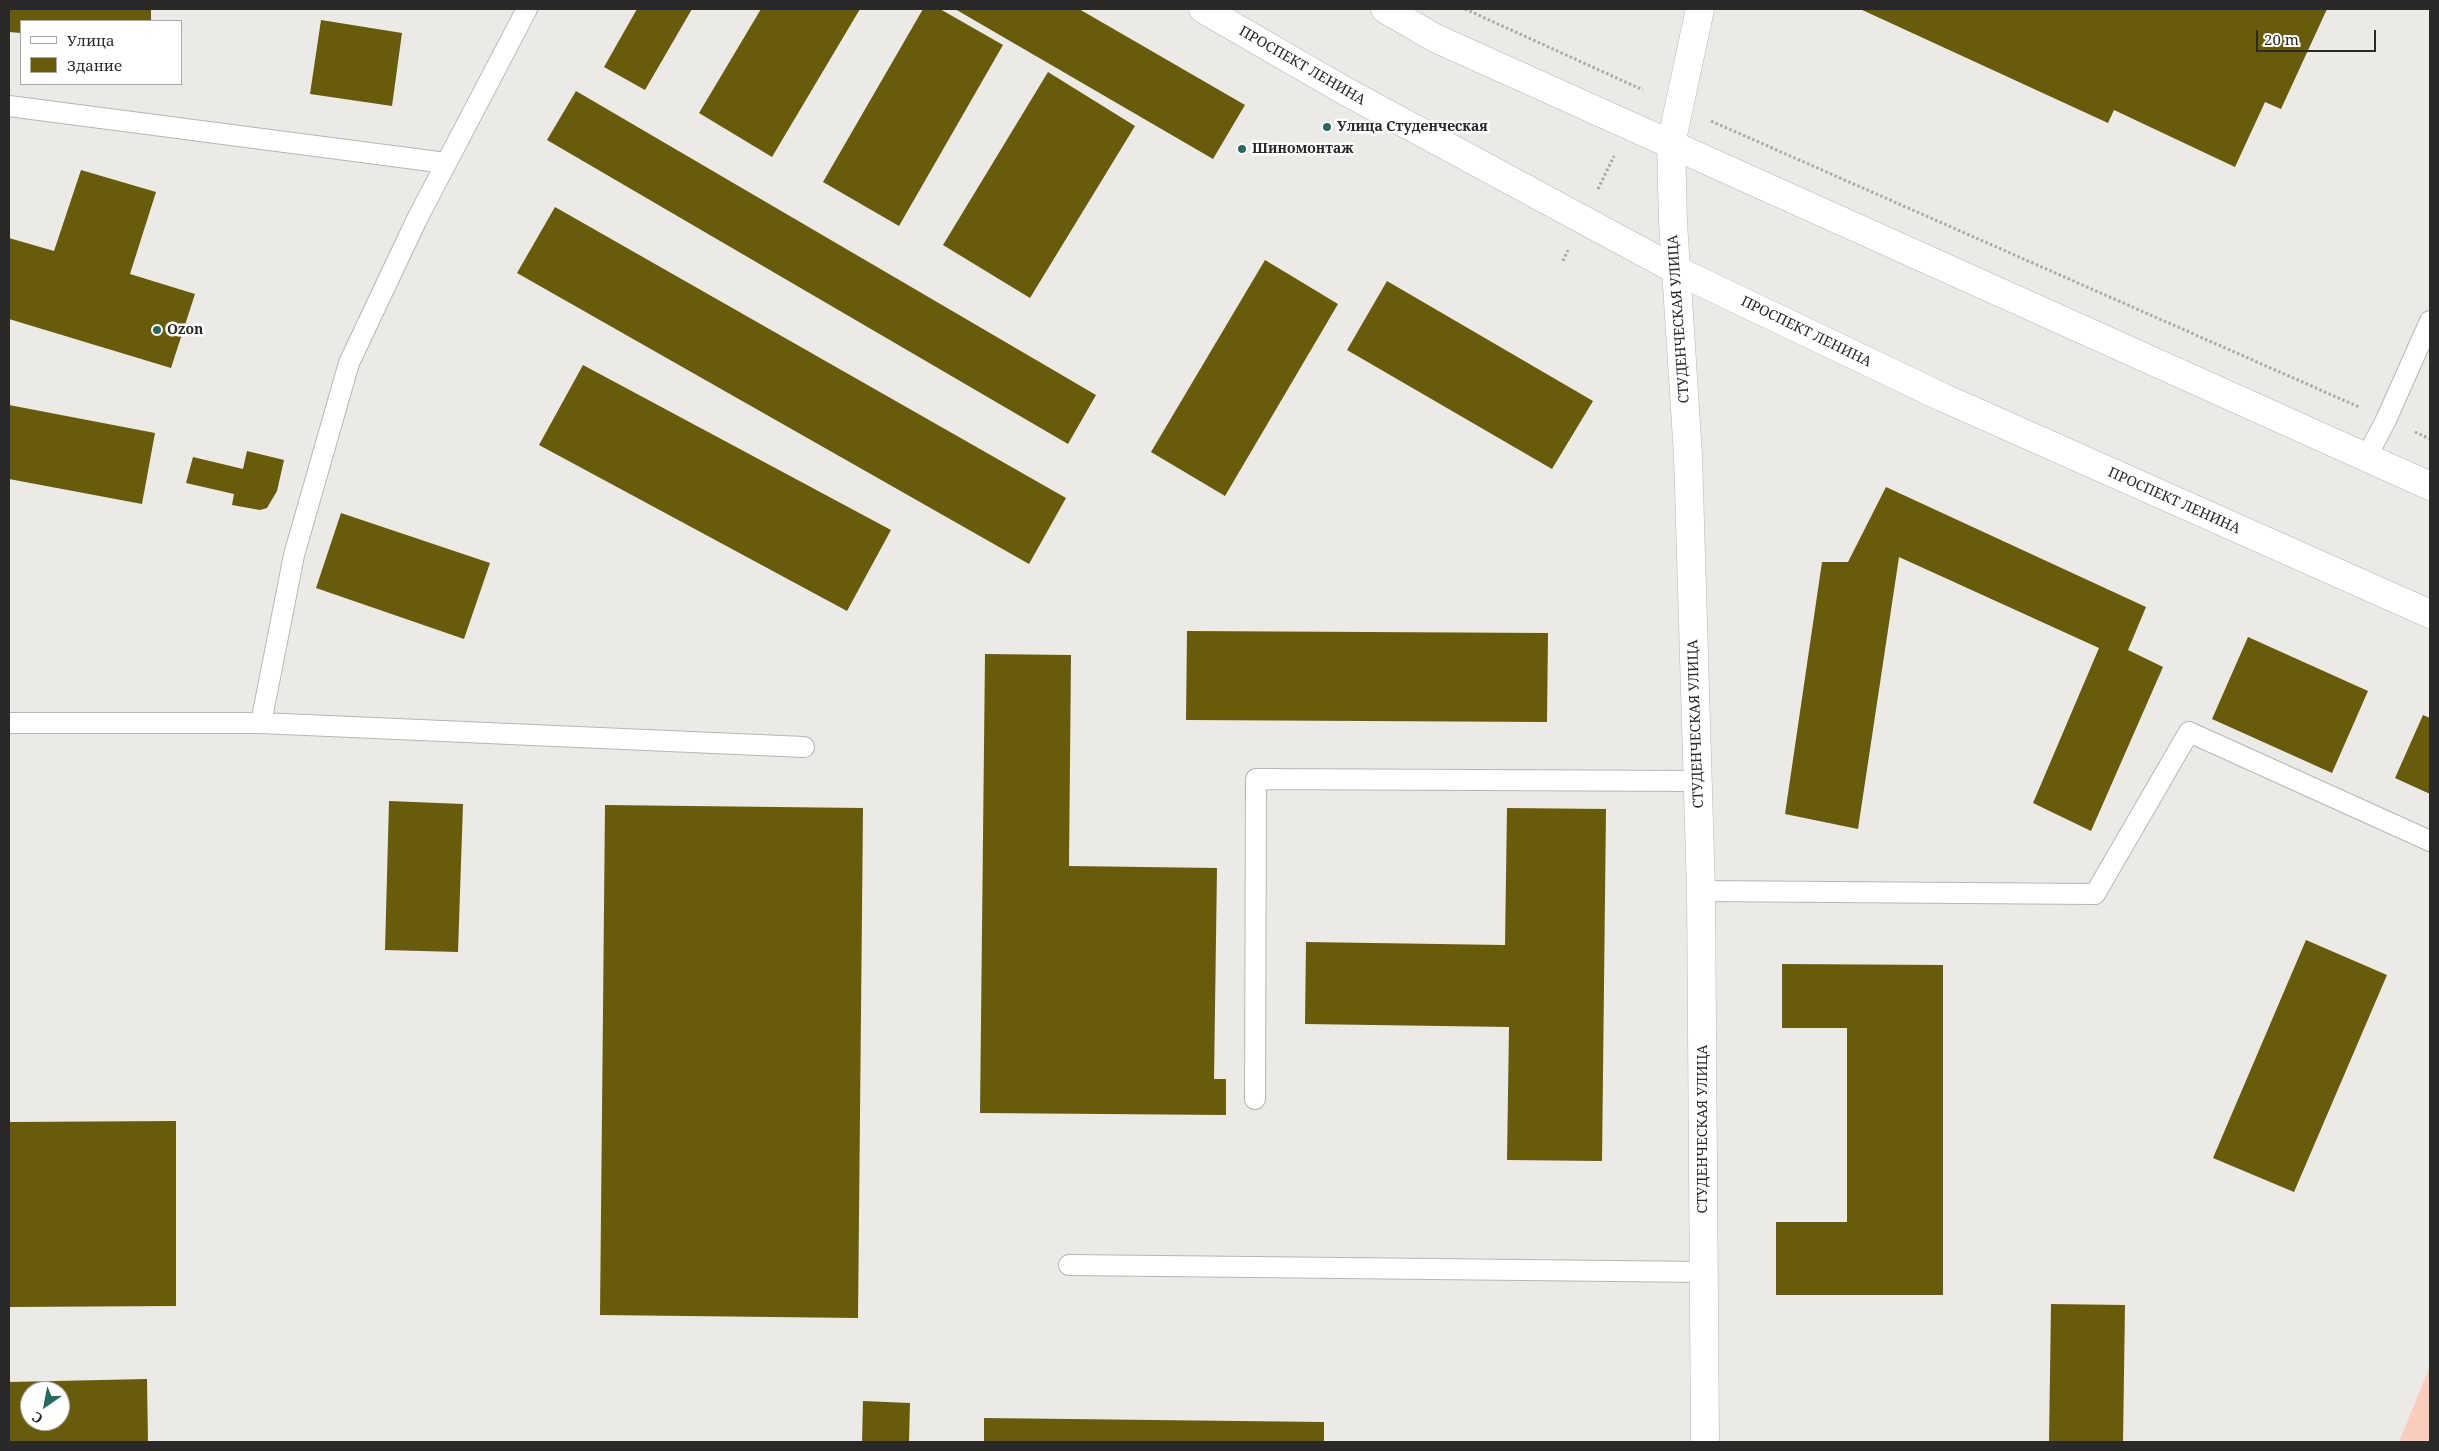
<!DOCTYPE html>
<meta charset="utf-8">
<style>
body{margin:0}
#map{position:relative;width:2439px;height:1451px;overflow:hidden;background:#eceae6;font-family:"Noto Serif",serif}
canvas{display:block}
.frame{position:absolute;inset:0;border:10px solid #2a2928;pointer-events:none}
.legend{position:absolute;left:20px;top:20px;width:162px;height:65px;box-sizing:border-box;background:#fff;border:1px solid #aaa9a9;margin:0;padding:6px 9px;list-style:none;font-size:15px;color:#2a2928}
.legend li{display:flex;align-items:center;gap:10px;height:25px}
.legend b{width:25px;border:1px solid #aaa9a9}
.north{position:absolute;left:20px;top:1381px;width:50px;height:50px;box-sizing:border-box;background:#fff;border:1px solid #aaa9a9;border-radius:50%;rotate:213deg;font-size:14px;font-weight:700;line-height:20px;text-align:center;color:#2a2928}
.north::after{content:'';display:block;margin:auto;width:18px;height:22px;background:#246a5f;clip-path:polygon(50% 0,100% 100%,50% 72%,0 100%)}
.scale{position:absolute;left:2256px;top:30px;width:120px;height:22px;box-sizing:border-box;border:2px solid #2a2928;border-top:0;padding-left:6px;font-size:15px;line-height:18px;white-space:nowrap;color:#2a2928;-webkit-text-stroke:4px #fff;paint-order:stroke}
</style>
<div id="map">
<canvas width="2439" height="1451"></canvas>
<div class="frame"></div>
<ul class="legend">
<li><b style="height:6px;background:#fff"></b>Улица</li>
<li><b style="height:14px;background:#685c0a"></b>Здание</li>
</ul>
<div class="north">С</div>
<div class="scale">20 m</div>
</div>
<script>
const c = document.querySelector('canvas').getContext('2d');
c.lineJoin = 'round';
function fill(path, color) { c.fillStyle = color; c.fill(path, 'evenodd'); }
function strokePath(path, color, width, dash) { c.strokeStyle = color; c.lineWidth = width; c.lineCap = dash ? 'butt' : 'round'; c.setLineDash(dash || []); c.stroke(path); }
function label(font, color, halo, rows, align = 'center') {
  c.font = font + ' "Noto Serif",serif'; c.lineWidth = 5; c.setLineDash([]); c.textBaseline = 'middle'; c.strokeStyle = halo; c.fillStyle = color; for (const [text, x, y, turn = 0] of rows) {
    c.save(); c.translate(x, y); c.rotate((+turn || 0) * Math.PI / 180); c.textAlign = isNaN(turn) ? turn : align; if (halo) c.strokeText(text, 0, 0); c.fillText(text, 0, 0); c.restore();
  }
}
fill(new Path2D(`
 M 2430,1366 L 2430,1442 L 2399,1442 Z`), '#faccbc');
fill(new Path2D(`
 M 9,9 L 151,9 L 151,21 L 21,21 L 21,33 L 9,32 Z
 M 637,9 L 692,9 L 645,90 L 604,67 Z
 M 761,9 L 860,9 L 772,157 L 699,113 Z
 M 923,9 L 940,9 L 1003,45 L 899,226 L 823,182 Z
 M 955,9 L 1079,9 L 1245,105 L 1213,159 Z
 M 1860,9 L 2327,9 L 2281,109 L 2265,102 L 2235,167 L 2114,110 L 2108,123 Z
 M 321,20 L 402,33 L 392,106 L 310,94 Z
 M 1048,72 L 1135,126 L 1030,298 L 943,245 Z
 M 576,91 L 1096,395 L 1068,444 L 547,140 Z
 M 81,170 L 156,192 L 130,274 L 195,294 L 171,368 L 9,319 L 9,238 L 54,251 Z
 M 555,207 L 1066,498 L 1029,564 L 517,273 Z
 M 1265,260 L 1338,304 L 1225,496 L 1151,452 Z
 M 1387,281 L 1593,401 L 1552,469 L 1347,350 Z
 M 583,365 L 891,530 L 847,611 L 539,445 Z
 M 9,405 L 155,433 L 142,504 L 9,479 Z
 M 247,451 L 284,460 L 277,491 L 267,508 L 260,510 L 232,505 L 234,494 L 186,483 L 193,457 L 243,469 Z
 M 1886,487 L 2146,607 L 2128,650 L 2163,667 L 2091,831 L 2033,803 L 2099,648 L 1899,557 L 1858,829 L 1785,814 L 1822,562 L 1848,562 Z
 M 341,513 L 490,563 L 464,639 L 316,588 Z
 M 1187,631 L 1548,633 L 1547,722 L 1186,720 Z
 M 2248,637 L 2368,691 L 2332,773 L 2212,719 Z
 M 985,654 L 1071,655 L 1069,866 L 1217,868 L 1214,1079 L 1226,1079 L 1226,1115 L 980,1113 Z
 M 2423,715 L 2430,718 L 2430,794 L 2395,778 Z
 M 389,801 L 463,804 L 458,952 L 385,950 Z
 M 605,805 L 863,808 L 858,1318 L 600,1315 Z
 M 1507,808 L 1606,809 L 1602,1161 L 1507,1160 L 1509,1027 L 1305,1024 L 1306,942 L 1505,945 Z
 M 2306,940 L 2387,975 L 2294,1192 L 2213,1158 Z
 M 1782,964 L 1943,965 L 1943,1295 L 1776,1295 L 1776,1222 L 1847,1222 L 1847,1028 L 1782,1028 Z
 M 176,1121 L 176,1306 L 9,1307 L 9,1122 Z
 M 2051,1304 L 2125,1305 L 2123,1442 L 2049,1442 Z
 M 147,1379 L 148,1442 L 9,1442 L 9,1382 ZM 30,1391 L 60,1391 L 60,1421 L 30,1421 Z
 M 863,1401 L 910,1403 L 909,1442 L 862,1442 Z
 M 984,1418 L 1324,1422 L 1324,1442 L 984,1442 Z`), '#685c0a');
const lane = new Path2D(`
 M 9,106 L 446,163
 M 2366,458 L 2386,420 L 2430,321
 M 9,723 L 261,723 L 294,555 L 349,363 L 417,219 L 527,9
 M 261,723 L 804,747
 M 1701,891 L 2095,894 L 2189,732 L 2430,841
 M 1255,1099 L 1256,779 L 1698,781
 M 1069,1265 L 1704,1272`);
const street = new Path2D(`
 M 1700,9 L 1671,144 L 1673,223 L 1688,455 L 1701,891 L 1705,1442`);
const secondary = new Path2D(`
 M 1203,9 L 1345,91 L 1678,271 L 1942,397 L 2430,614
 M 1385,9 L 1435,38 L 2430,486`);
strokePath(lane, '#b8b6b2', 22);
strokePath(street, '#b8b6b2', 29);
strokePath(secondary, '#b8b6b2', 29);
strokePath(new Path2D(`
 M 1465,9 L 1643,90
 M 1711,121 L 2359,407
 M 1598,189 L 1614,156
 M 1563,261 L 1568,250
 M 2415,432 L 2430,439`), '#abaaa7', 3, [2.5, 2.5]);
strokePath(lane, '#fff', 20);
strokePath(street, '#fff', 28);
strokePath(secondary, '#fff', 28);
for (const [x, y, r, color] of [
 [1327,127,5,"#246a5f"],
 [1242,149,5,"#246a5f"],
 [157,330,5,"#246a5f"]
]) { const dot = new Path2D(); dot.arc(x, y, r, 0, 2 * Math.PI); c.fillStyle = color; c.fill(dot); strokePath(dot, '#fff', 2); }
label('14px', '#2a2928', '#fff', [
 ["ПРОСПЕКТ ЛЕНИНА",1302,66,30],
 ["СТУДЕНЧЕСКАЯ УЛИЦА",1679,319,-94],
 ["ПРОСПЕКТ ЛЕНИНА",1806,332,26],
 ["ПРОСПЕКТ ЛЕНИНА",2174,501,24],
 ["СТУДЕНЧЕСКАЯ УЛИЦА",1696,724,-92],
 ["СТУДЕНЧЕСКАЯ УЛИЦА",1703,1129,-90]
]);
label('bold 14px', '#2a2928', '#fff', [
 ["Улица Студенческая",1337,127],
 ["Шиномонтаж",1252,149],
 ["Ozon",167,330]
], 'left');
</script>
